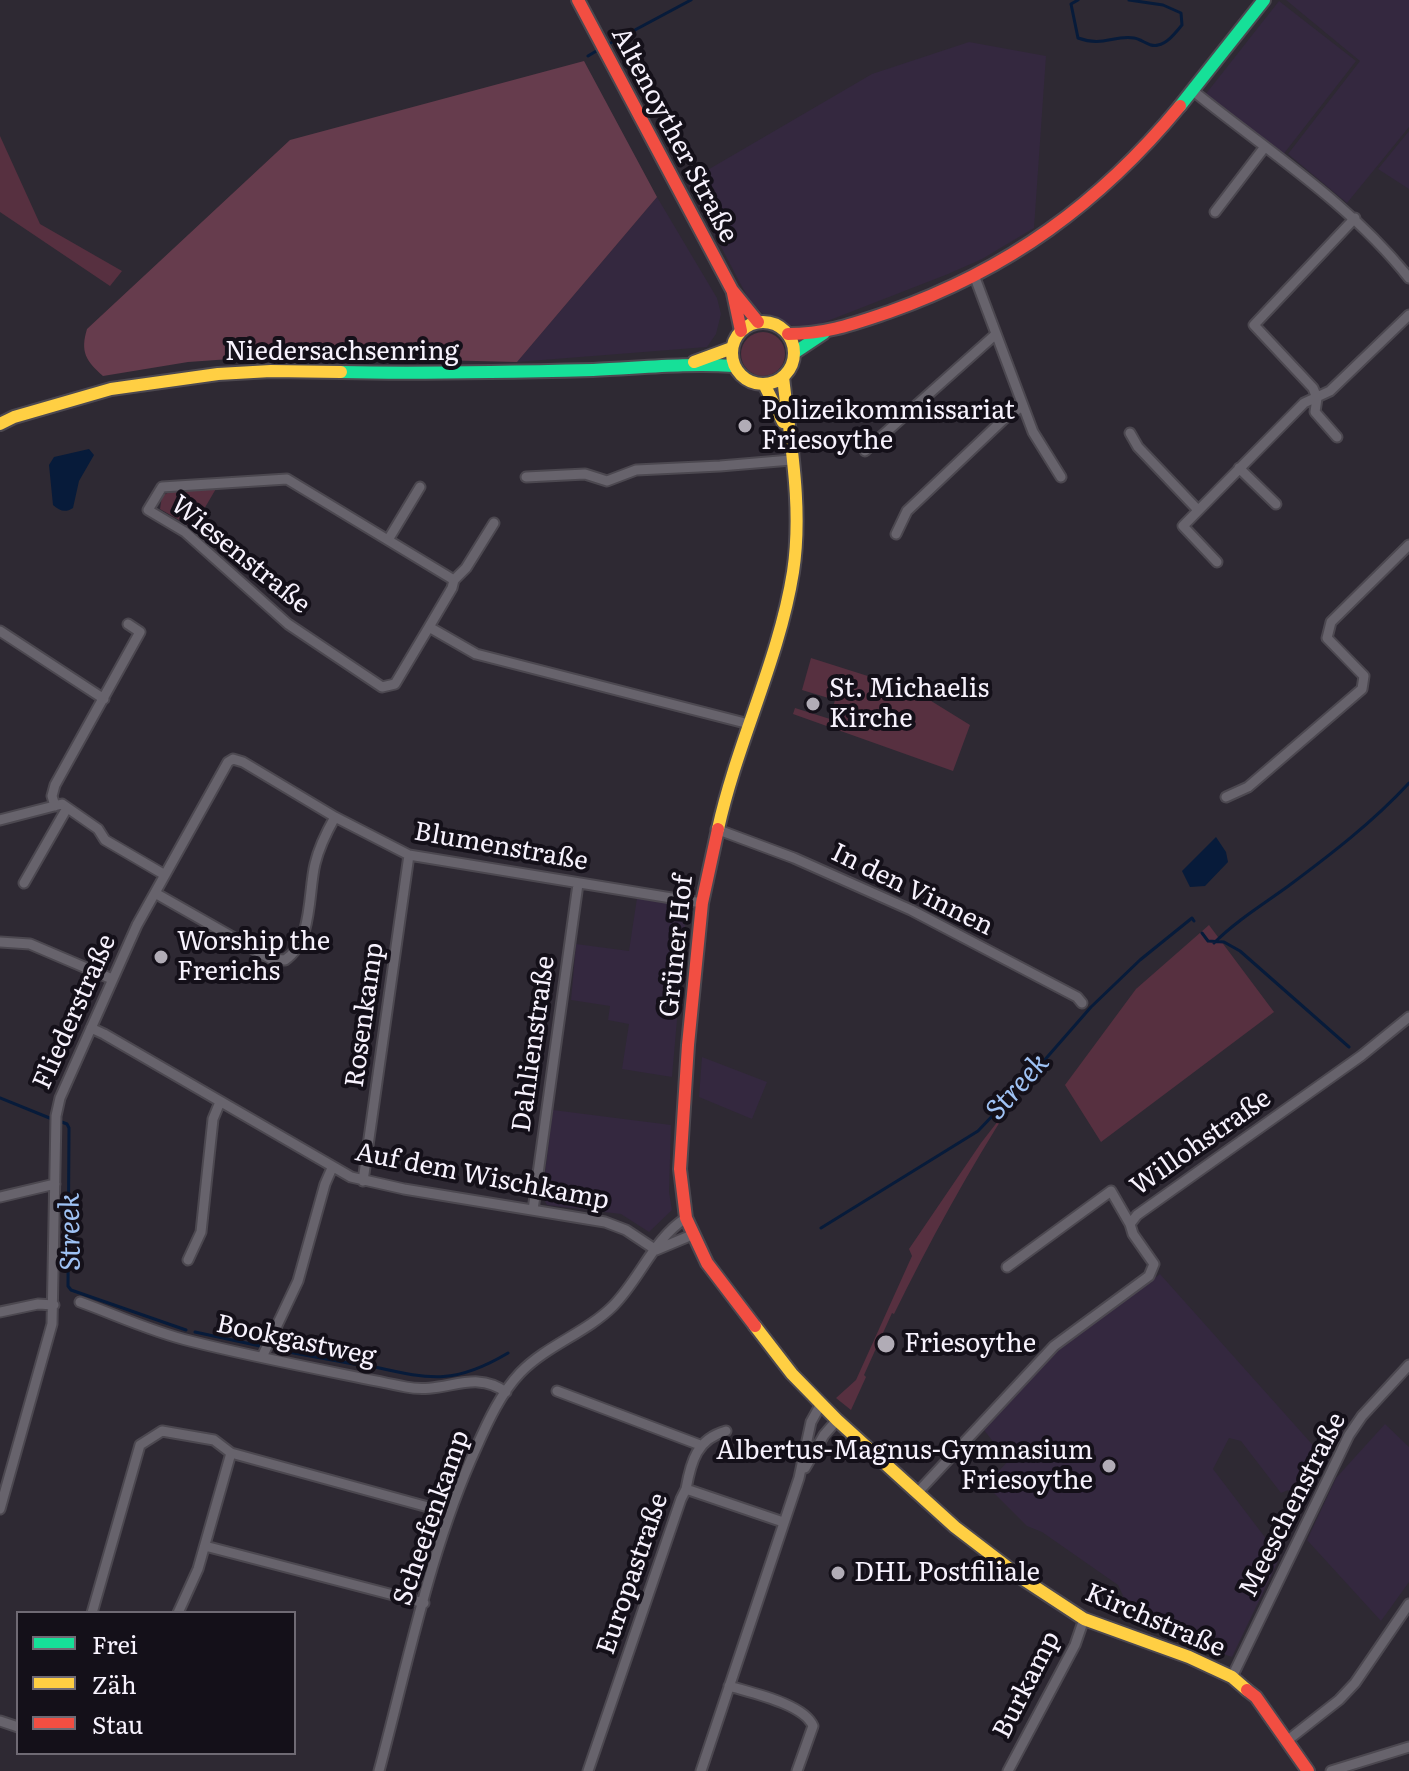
<!DOCTYPE html>
<meta charset="utf-8">
<style>
body{margin:0}
#map{position:relative;width:1409px;height:1771px;overflow:hidden;background:#2e2933;font-family:Literata,serif}
canvas{display:block}
.legend{position:absolute;left:16px;top:1611px;width:280px;height:144px;box-sizing:border-box;background:#141019;border:2px solid #6f6a74;margin:0;padding:10px 14px;list-style:none;font-size:24px;color:#f7f2fd}
.legend li{display:flex;align-items:center;gap:16px;height:40px}
.legend b{width:40px;border:2px solid #6f6a74}
</style>
<div id="map">
<canvas width="1409" height="1771"></canvas>
<ul class="legend">
<li><b style="height:10px;background:#16e098"></b>Frei</li>
<li><b style="height:10px;background:#ffcf43"></b>Zäh</li>
<li><b style="height:10px;background:#f24e42"></b>Stau</li>
</ul>
</div>
<script>
const c = document.querySelector('canvas').getContext('2d');
c.lineJoin = 'round';
function fill(path, color) { c.fillStyle = color; c.fill(path, 'evenodd'); }
function strokePath(path, color, width, dash) { c.strokeStyle = color; c.lineWidth = width; c.lineCap = dash ? 'butt' : 'round'; c.setLineDash(dash || []); c.stroke(path); }
function label(font, color, halo, rows, align = 'center') {
  c.font = font + ' Literata,serif'; c.lineWidth = 8; c.setLineDash([]); c.textBaseline = 'middle'; c.strokeStyle = halo; c.fillStyle = color; for (const [text, x, y, turn = 0] of rows) {
    c.save(); c.translate(x, y); c.rotate((+turn || 0) * Math.PI / 180); c.textAlign = isNaN(turn) ? turn : align; if (halo) c.strokeText(text, 0, 0); c.fillText(text, 0, 0); c.restore();
  }
}
fill(new Path2D(`
 M 1286,0 L 1409,0 L 1409,127 L 1347,203 L 1288,154 L 1360,61 Z
 M 1279,1 L 1356,61 L 1282,156 L 1205,95 Z
 M 969,42 L 1046,56 L 1034,228 L 982,259 L 948,274 L 812,327 L 788,325 L 763,314 L 749,300 L 687,182 L 872,74 Z
 M 1409,131 L 1409,189 L 1378,169 Z
 M 657,197 L 717,298 L 721,314 L 716,334 L 707,347 L 517,362 Z
 M 637,898 L 687,905 L 672,1077 L 622,1069 L 629,1024 L 608,1020 L 610,1006 L 571,1000 L 576,944 L 629,951 Z
 M 702,1057 L 767,1082 L 752,1119 L 699,1097 Z
 M 553,1110 L 671,1125 L 669,1192 L 672,1210 L 649,1232 L 621,1214 L 547,1205 L 542,1196 Z
 M 1160,1274 L 1327,1461 L 1302,1510 L 1288,1490 L 1281,1493 L 1241,1441 L 1229,1438 L 1213,1469 L 1280,1557 L 1232,1657 L 1136,1624 L 1118,1585 L 1042,1532 L 1027,1526 L 986,1485 L 1008,1461 L 984,1430 L 1026,1382 L 1063,1345 Z
 M 1385,1424 L 1409,1447 L 1409,1582 L 1381,1621 L 1307,1540 L 1336,1478 Z`), '#34283f');
fill(new Path2D(`
 M 0,136 L 40,224 L 122,271 L 110,286 L 0,212 Z
 M741 354a22 22 0 1 1 44 0a22 22 0 1 1-44 0Z
 M 217,487 L 193,528 L 160,509 L 162,496 L 171,491 Z
 M 811,658 L 915,691 L 970,725 L 953,771 L 793,714 L 795,708 L 830,719 L 835,700 L 802,690 Z
 M 1209,925 L 1274,1012 L 1101,1142 L 1065,1085 L 1136,989 Z
 M 1012,1103 C 968,1171 930,1241 894,1314 L 892,1313 L 864,1375 L 866,1377 L 851,1410 L 836,1398 L 856,1380 L 912,1256 L 909,1249 L 981,1143 Z`), '#573040');
fill(new Path2D(`
 M 584,61 L 657,197 L 517,362 L 273,356 L 188,362 L 103,376 C 86,361 80,352 87,329 L 290,140 Z`), '#663c4d');
fill(new Path2D(`
 M 89,449 L 94,455 L 79,481 L 73,508 C 65,513 60,511 53,505 L 49,465 L 54,457 Z
 M 1216,837 L 1226,852 L 1228,862 L 1205,886 L 1190,887 L 1182,871 Z`), '#071b3a');
strokePath(new Path2D(`
 M 1078,0 L 1071,4 L 1078,38 C 1103,47 1113,35 1134,38 C 1142,39 1150,48 1158,45 C 1168,43 1176,32 1182,25 L 1181,13 L 1163,5 L 1129,0
 M 605,46 L 691,0
 M 588,56 L 598,50
 M 1202,933 L 1208,941 L 1224,942 L 1240,951 L 1349,1047
 M 1214,943 C 1236,921 1262,905 1287,887 C 1330,855 1373,822 1409,783
 M 0,1098 L 52,1119
 M 59,1121 L 67,1124 L 69,1128 L 68,1286 L 71,1290 L 186,1330
 M 821,1228 L 978,1131 L 1035,1071 L 1091,1007 L 1140,960 L 1192,918 L 1194,921
 M 195,1332 L 260,1346
 M 283,1351 L 359,1365
 M 375,1367 C 432,1380 456,1384 508,1353`), '#071b3a', 3);
const street = new Path2D(`
 M 1192,90 C 1266,150 1350,203 1409,278
 M 1215,212 L 1264,148
 M 974,275 L 1033,432 L 1061,477
 M 1130,433 L 1138,447 L 1198,510
 M 1337,437 L 1315,412 L 1317,398 L 1313,388 L 1254,325 L 1355,218
 M 865,451 L 996,334
 M 1239,468 L 1276,504
 M 526,477 L 585,474 L 607,481 L 636,470 L 720,466 L 791,460
 M 896,534 L 907,511 L 1004,419 L 1022,406
 M 388,540 L 420,487
 M 1217,562 L 1183,526 L 1304,403 L 1330,391 L 1409,315
 M 454,580 L 466,568 L 494,523
 M 429,627 L 452,588 L 454,580 L 287,479 L 162,487 L 148,510 L 185,532 L 288,624 L 382,687 L 395,684 L 429,627 L 476,654 L 749,724
 M 0,631 L 104,699
 M 1226,797 L 1248,787 L 1362,689 L 1364,676 L 1327,638 L 1331,622 L 1409,545
 M 55,806 L 52,796 L 55,785 L 140,632 L 128,624
 M 0,820 L 62,804 L 98,829 L 105,840 L 165,875
 M 716,829 L 794,858 L 911,910 L 1077,997 L 1082,1003
 M 24,883 L 67,808
 M 155,893 L 271,959 L 285,960 C 313,941 308,893 315,864 C 319,847 326,833 335,817
 M 0,942 L 30,944 L 112,979
 M 91,1028 L 104,1034 L 351,1177 L 404,1189 L 605,1222 L 626,1230 L 656,1250
 M 363,1181 L 409,855
 M 0,1197 L 55,1184
 M 533,1210 L 578,884
 M 656,1250 L 692,1235
 M 188,1260 L 201,1232 L 213,1119 L 220,1102
 M 1007,1267 L 1111,1191 L 1130,1224
 M 80,1302 C 116,1315 152,1332 190,1341 C 261,1359 334,1372 406,1387 C 446,1395 472,1368 506,1392
 M 0,1312 L 38,1304 L 54,1305
 M 262,1357 L 298,1281 L 325,1184 L 332,1168
 M 557,1391 L 700,1445
 M 805,1468 L 824,1435 L 837,1420
 M 686,1489 C 691,1461 697,1439 726,1431
 M 918,1492 L 1054,1346 L 1149,1276 L 1154,1264 L 1133,1234 L 1130,1224 L 1137,1215 L 1361,1056 L 1409,1017
 M 0,1509 L 52,1324 L 56,1116 L 60,1098 L 137,925 L 228,762 L 233,759 L 243,762 L 335,817 L 409,855 L 702,903
 M 205,1546 L 424,1603
 M 92,1613 L 140,1445 L 162,1431 L 214,1440 L 231,1453 L 450,1513
 M 178,1613 L 198,1569 L 231,1453
 M 1232,1677 L 1349,1435 L 1362,1416 L 1409,1365
 M 729,1686 C 752,1693 804,1704 813,1726 L 797,1771
 M 0,1721 L 18,1727
 M 1288,1740 L 1339,1700 L 1355,1683 L 1409,1604
 M 379,1771 C 408,1663 430,1548 477,1446 C 488,1421 501,1393 520,1373 C 547,1345 586,1333 613,1306 C 640,1279 654,1238 686,1218
 M 588,1771 L 681,1499 L 686,1489 L 783,1522
 M 701,1771 L 799,1478 L 811,1422 L 821,1404
 M 1008,1771 L 1075,1645 L 1084,1619
 M 1331,1771 L 1409,1747`);
const fast = new Path2D(`
 M 1180,106 L 1264,0
 M 794,353 L 824,333
 M 341,372 C 425,374 509,372 593,370 C 641,368 685,363 734,366`);
const slow = new Path2D(`
 M732 353a31 31 0 1 1 62 0a31 31 0 1 1-62 0Z
 M 694,362 L 732,348
 M 764,384 L 783,422
 M 0,424 L 14,417 L 111,389 L 218,374 L 271,371 L 341,372
 M 718,829 C 737,742 779,660 793,572 C 803,508 790,440 783,377
 M 755,1326 L 792,1374 L 837,1420 L 955,1527 L 1023,1579 L 1084,1619 L 1189,1657 L 1232,1677 L 1247,1690`);
const jam = new Path2D(`
 M 578,0 L 732,290 L 758,322
 M 733,293 L 741,331
 M 788,334 C 827,334 853,324 889,312 C 1008,270 1100,203 1180,106
 M 718,829 L 702,903 L 688,1045 L 680,1169 L 686,1218 L 707,1263 L 755,1326
 M 1247,1690 L 1256,1697 L 1308,1771`);
strokePath(street, '#4c4850', 13);
strokePath(fast, '#4c4850', 16);
strokePath(slow, '#4c4850', 16);
strokePath(jam, '#4c4850', 16);
strokePath(street, '#67636c', 9);
strokePath(fast, '#16e098', 12);
strokePath(slow, '#ffcf43', 12);
strokePath(jam, '#f24e42', 12);
for (const [x, y, r, color] of [
 [745,426,8,"#b1acb6"],
 [813,704,8,"#b1acb6"],
 [161,957,8,"#b1acb6"],
 [886,1344,10,"#b1acb6"],
 [1109,1466,8,"#b1acb6"],
 [838,1573,8,"#b1acb6"]
]) { const dot = new Path2D(); dot.arc(x, y, r, 0, 2 * Math.PI); c.fillStyle = color; c.fill(dot); strokePath(dot, '#141019', 3); }
label('26px', '#f7f2fd', '#141019', [
 ["Altenoyther Straße",674,135,62],
 ["Niedersachsenring",342,352],
 ["Wiesenstraße",240,555,39],
 ["Blumenstraße",501,847,10],
 ["In den Vinnen",912,890,26],
 ["Grüner Hof",677,946,-84],
 ["Fliederstraße",75,1012,-66],
 ["Rosenkamp",365,1015,-82],
 ["Dahlienstraße",534,1044,-82],
 ["Willohstraße",1201,1143,-35],
 ["Auf dem Wischkamp",482,1177,11],
 ["Bookgastweg",296,1341,12],
 ["Meeschenstraße",1293,1505,-63],
 ["Scheefenkamp",432,1518,-71],
 ["Europastraße",633,1574,-71],
 ["Kirchstraße",1155,1621,23],
 ["Burkamp",1027,1685,-63]
]);
label('26px', '#f7f2fd', '#141019', [
 ["Polizeikommissariat",761,411],
 ["Friesoythe",761,441],
 ["St. Michaelis",829,689],
 ["Kirche",829,719],
 ["Worship the",177,942],
 ["Frerichs",177,972],
 ["Friesoythe",904,1344],
 ["Albertus-Magnus-Gymnasium",1093,1451,"right"],
 ["Friesoythe",1093,1481,"right"],
 ["DHL Postfiliale",854,1573]
], 'left');
label('italic 28px', '#9fc2f4', '#141019', [
 ["Streek",1018,1087,-48],
 ["Streek",71,1232,-91]
]);
</script>
